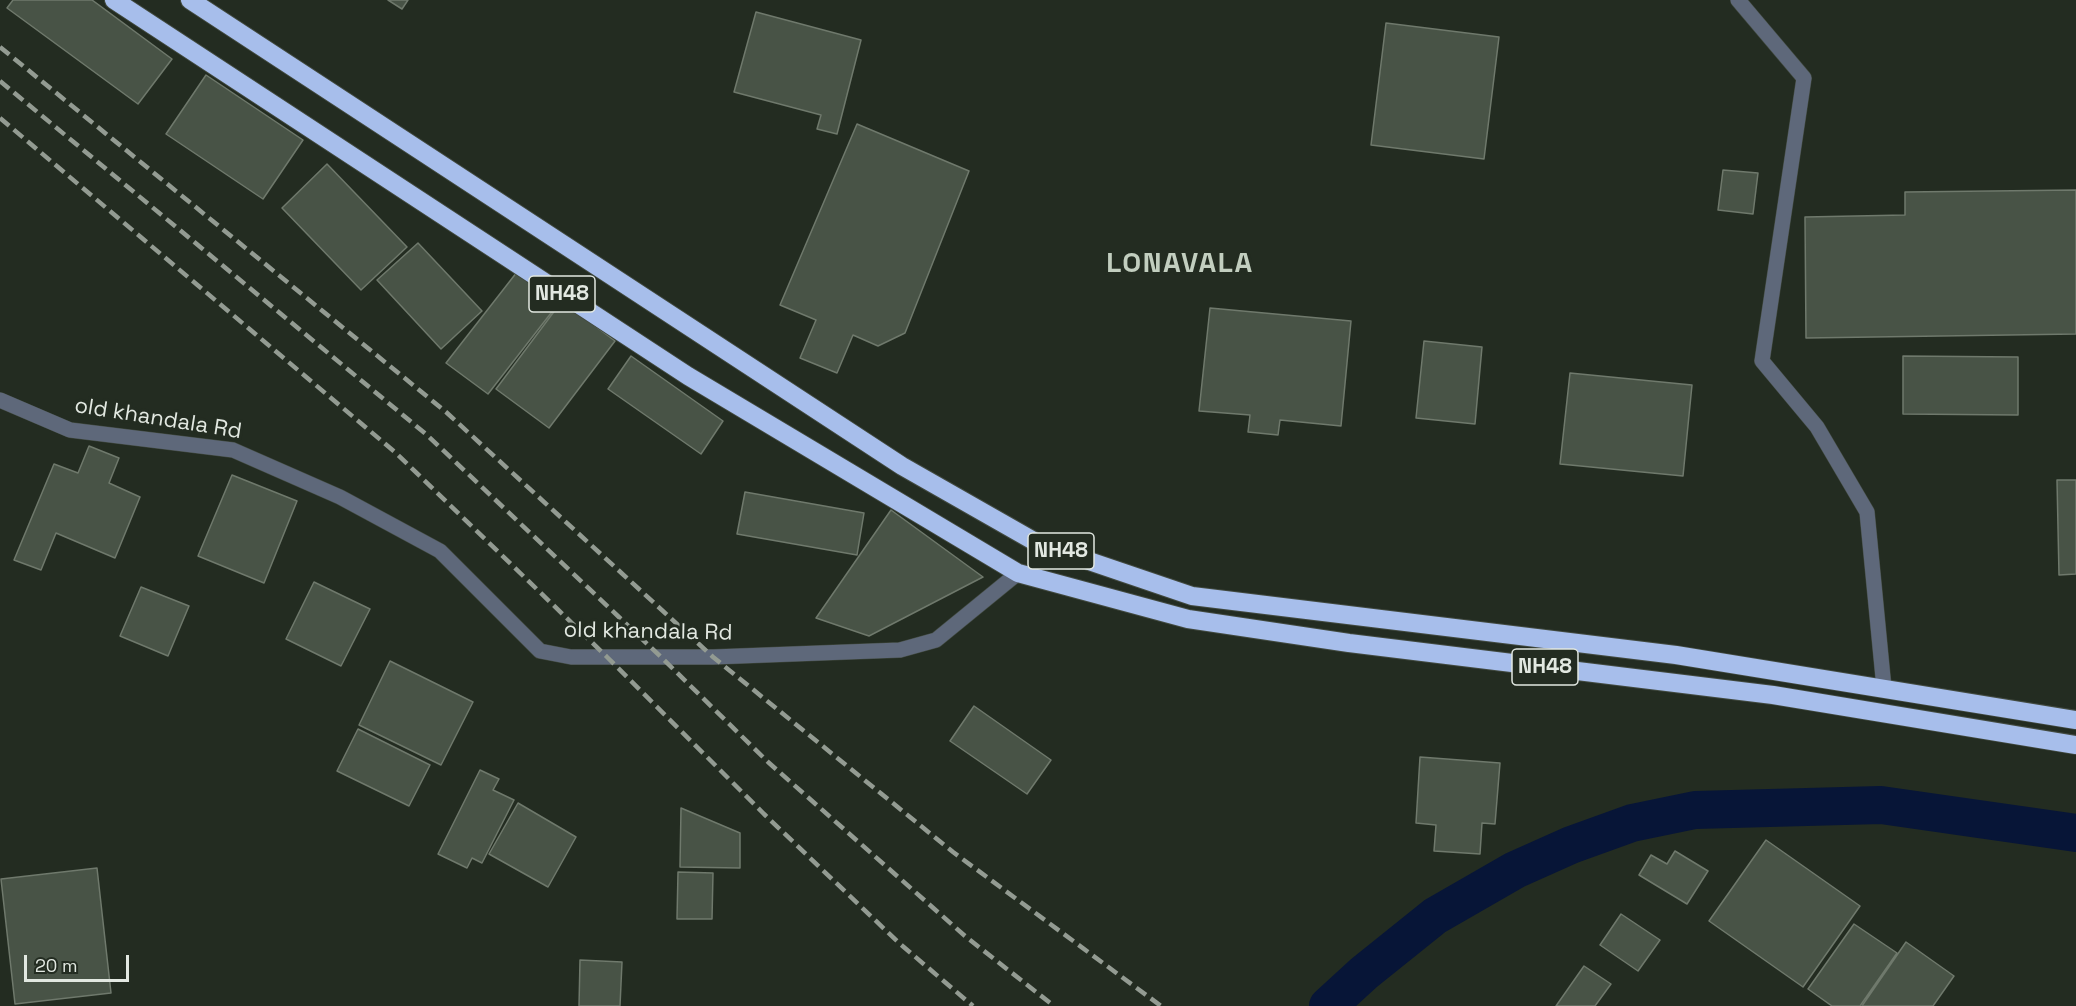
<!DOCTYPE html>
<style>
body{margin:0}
#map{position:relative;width:2076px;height:1006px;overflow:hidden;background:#232c21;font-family:"Space Grotesk",sans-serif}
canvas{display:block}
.scale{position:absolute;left:24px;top:955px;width:105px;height:27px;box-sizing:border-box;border:3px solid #e2e8e1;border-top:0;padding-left:8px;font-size:18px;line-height:21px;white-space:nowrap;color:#e2e8e1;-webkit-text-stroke:4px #232c21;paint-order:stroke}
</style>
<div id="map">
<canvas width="2076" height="1006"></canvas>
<div class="scale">20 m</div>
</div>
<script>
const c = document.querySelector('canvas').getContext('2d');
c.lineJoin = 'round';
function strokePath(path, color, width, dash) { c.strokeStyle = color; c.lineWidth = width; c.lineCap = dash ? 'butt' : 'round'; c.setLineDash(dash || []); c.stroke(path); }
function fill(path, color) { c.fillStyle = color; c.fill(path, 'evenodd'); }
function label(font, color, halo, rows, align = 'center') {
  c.font = font + ' "Space Grotesk",sans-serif'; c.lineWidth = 6; c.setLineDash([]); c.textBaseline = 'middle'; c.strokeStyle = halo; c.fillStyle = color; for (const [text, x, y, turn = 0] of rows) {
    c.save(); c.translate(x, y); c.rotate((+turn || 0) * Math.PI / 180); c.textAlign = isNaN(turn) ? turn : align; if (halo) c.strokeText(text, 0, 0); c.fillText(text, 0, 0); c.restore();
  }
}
strokePath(new Path2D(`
 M 1328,1006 L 1364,973 L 1435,916 L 1515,870 L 1571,845 L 1632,823 L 1695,810 L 1881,805 L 2076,833`), '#071537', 38);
const building = new Path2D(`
 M 13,0 L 92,0 L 172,59 L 138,104 L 7,8 Z
 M 388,0 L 408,0 L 402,9 Z
 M 756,12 L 861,40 L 837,134 L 817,129 L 821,115 L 734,92 Z
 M 1386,23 L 1499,37 L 1484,159 L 1371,145 Z
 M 206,75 L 303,140 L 263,199 L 166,134 Z
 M 857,124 L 969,171 L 905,333 L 878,346 L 853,335 L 837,373 L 800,358 L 816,320 L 780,305 Z
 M 327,164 L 407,247 L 361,290 L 282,208 Z
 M 1723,170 L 1758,173 L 1753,214 L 1718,210 Z
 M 2076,190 L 2076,334 L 1806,338 L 1805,217 L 1905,215 L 1905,192 Z
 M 418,243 L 482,311 L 441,349 L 377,280 Z
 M 517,272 L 558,304 L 488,394 L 446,363 Z
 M 562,301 L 615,341 L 549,428 L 496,389 Z
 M 1210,308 L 1351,321 L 1341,426 L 1280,420 L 1278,435 L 1248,432 L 1250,415 L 1199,411 Z
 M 1424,341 L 1482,347 L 1475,424 L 1416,418 Z
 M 631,356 L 723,421 L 701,454 L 608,389 Z
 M 1903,356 L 2018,357 L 2018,415 L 1903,414 Z
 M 1570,373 L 1692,385 L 1683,476 L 1560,464 Z
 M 89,446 L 119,458 L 109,483 L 140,497 L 115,558 L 56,533 L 41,570 L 14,560 L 54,464 L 78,473 Z
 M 232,475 L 297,501 L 264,583 L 198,556 Z
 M 2057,480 L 2076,480 L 2076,574 L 2059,575 Z
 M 745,492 L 864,513 L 857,555 L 737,534 Z
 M 891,510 L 983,577 L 869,636 L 816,618 Z
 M 314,582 L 370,609 L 341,666 L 286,639 Z
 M 141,587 L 189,606 L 168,656 L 120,636 Z
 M 390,661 L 473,702 L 441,765 L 359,725 Z
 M 974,706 L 1051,760 L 1027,794 L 950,741 Z
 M 358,729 L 430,765 L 409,806 L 337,771 Z
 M 1420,757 L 1500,763 L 1495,824 L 1482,823 L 1480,854 L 1434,851 L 1436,825 L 1416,823 Z
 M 480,770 L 499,779 L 493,790 L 514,800 L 482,863 L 472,858 L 467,868 L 438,854 Z
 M 518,803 L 576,837 L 548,887 L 489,854 Z
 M 681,808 L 740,833 L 740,868 L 680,867 Z
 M 1766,840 L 1860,906 L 1803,987 L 1709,921 Z
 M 1675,851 L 1708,871 L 1687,904 L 1639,875 L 1651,855 L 1667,864 Z
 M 97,868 L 111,993 L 15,1004 L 1,879 Z
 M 678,872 L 713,873 L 712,919 L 677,919 Z
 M 1621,914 L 1660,940 L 1638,971 L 1600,945 Z
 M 1854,924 L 1897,953 L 1860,1006 L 1832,1006 L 1808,989 Z
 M 1906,942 L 1954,976 L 1933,1006 L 1862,1006 Z
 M 580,960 L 622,962 L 620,1006 L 579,1006 Z
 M 1584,966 L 1611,984 L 1595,1006 L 1556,1006 Z`);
fill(building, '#485346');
strokePath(building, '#6f796c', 1.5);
const minor = new Path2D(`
 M 1738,0 L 1804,78 L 1762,361 L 1817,427 L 1867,512 L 1884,688
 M 0,400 L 70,430 L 233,450 L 340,497 L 440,551 L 540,651 L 571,657 L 713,657 L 900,650 L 936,640 L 1018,573`);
const highway = new Path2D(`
 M 114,0 L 688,376 L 1018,573 L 1188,619 L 1349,643 L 1773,695 L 2076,745
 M 190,0 L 902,466 L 1039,544 L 1192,596 L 1676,655 L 2076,720`);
strokePath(minor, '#424a40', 16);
strokePath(highway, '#424a40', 20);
strokePath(minor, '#5e687a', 15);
strokePath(highway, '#a7beeb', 18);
strokePath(new Path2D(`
 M 0,47 L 446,412 L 713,657 L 953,852 L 1161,1006
 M 0,81 L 427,435 L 661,657 L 768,762 L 965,936 L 1054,1006
 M 0,118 L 396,453 L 607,657 L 764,814 L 899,943 L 973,1006`), '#939b92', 4.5, [12, 6]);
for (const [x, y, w] of [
 [562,294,66],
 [1061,551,66],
 [1545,667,66]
]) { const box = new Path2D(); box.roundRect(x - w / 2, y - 18, w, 36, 4.5); c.fillStyle = '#232c21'; c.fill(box); strokePath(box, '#e2e8e1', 1.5); }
label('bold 21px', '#e2e8e1', null, [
 ["NH48",562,294],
 ["NH48",1061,551],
 ["NH48",1545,667]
]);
label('22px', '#e2e8e1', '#232c21', [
 ["old khandala Rd",158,419,9],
 ["old khandala Rd",648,632,1]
]);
c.letterSpacing = '1.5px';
label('bold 28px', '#c2cebf', '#232c21', [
 ["LONAVALA",1180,264]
]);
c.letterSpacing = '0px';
</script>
